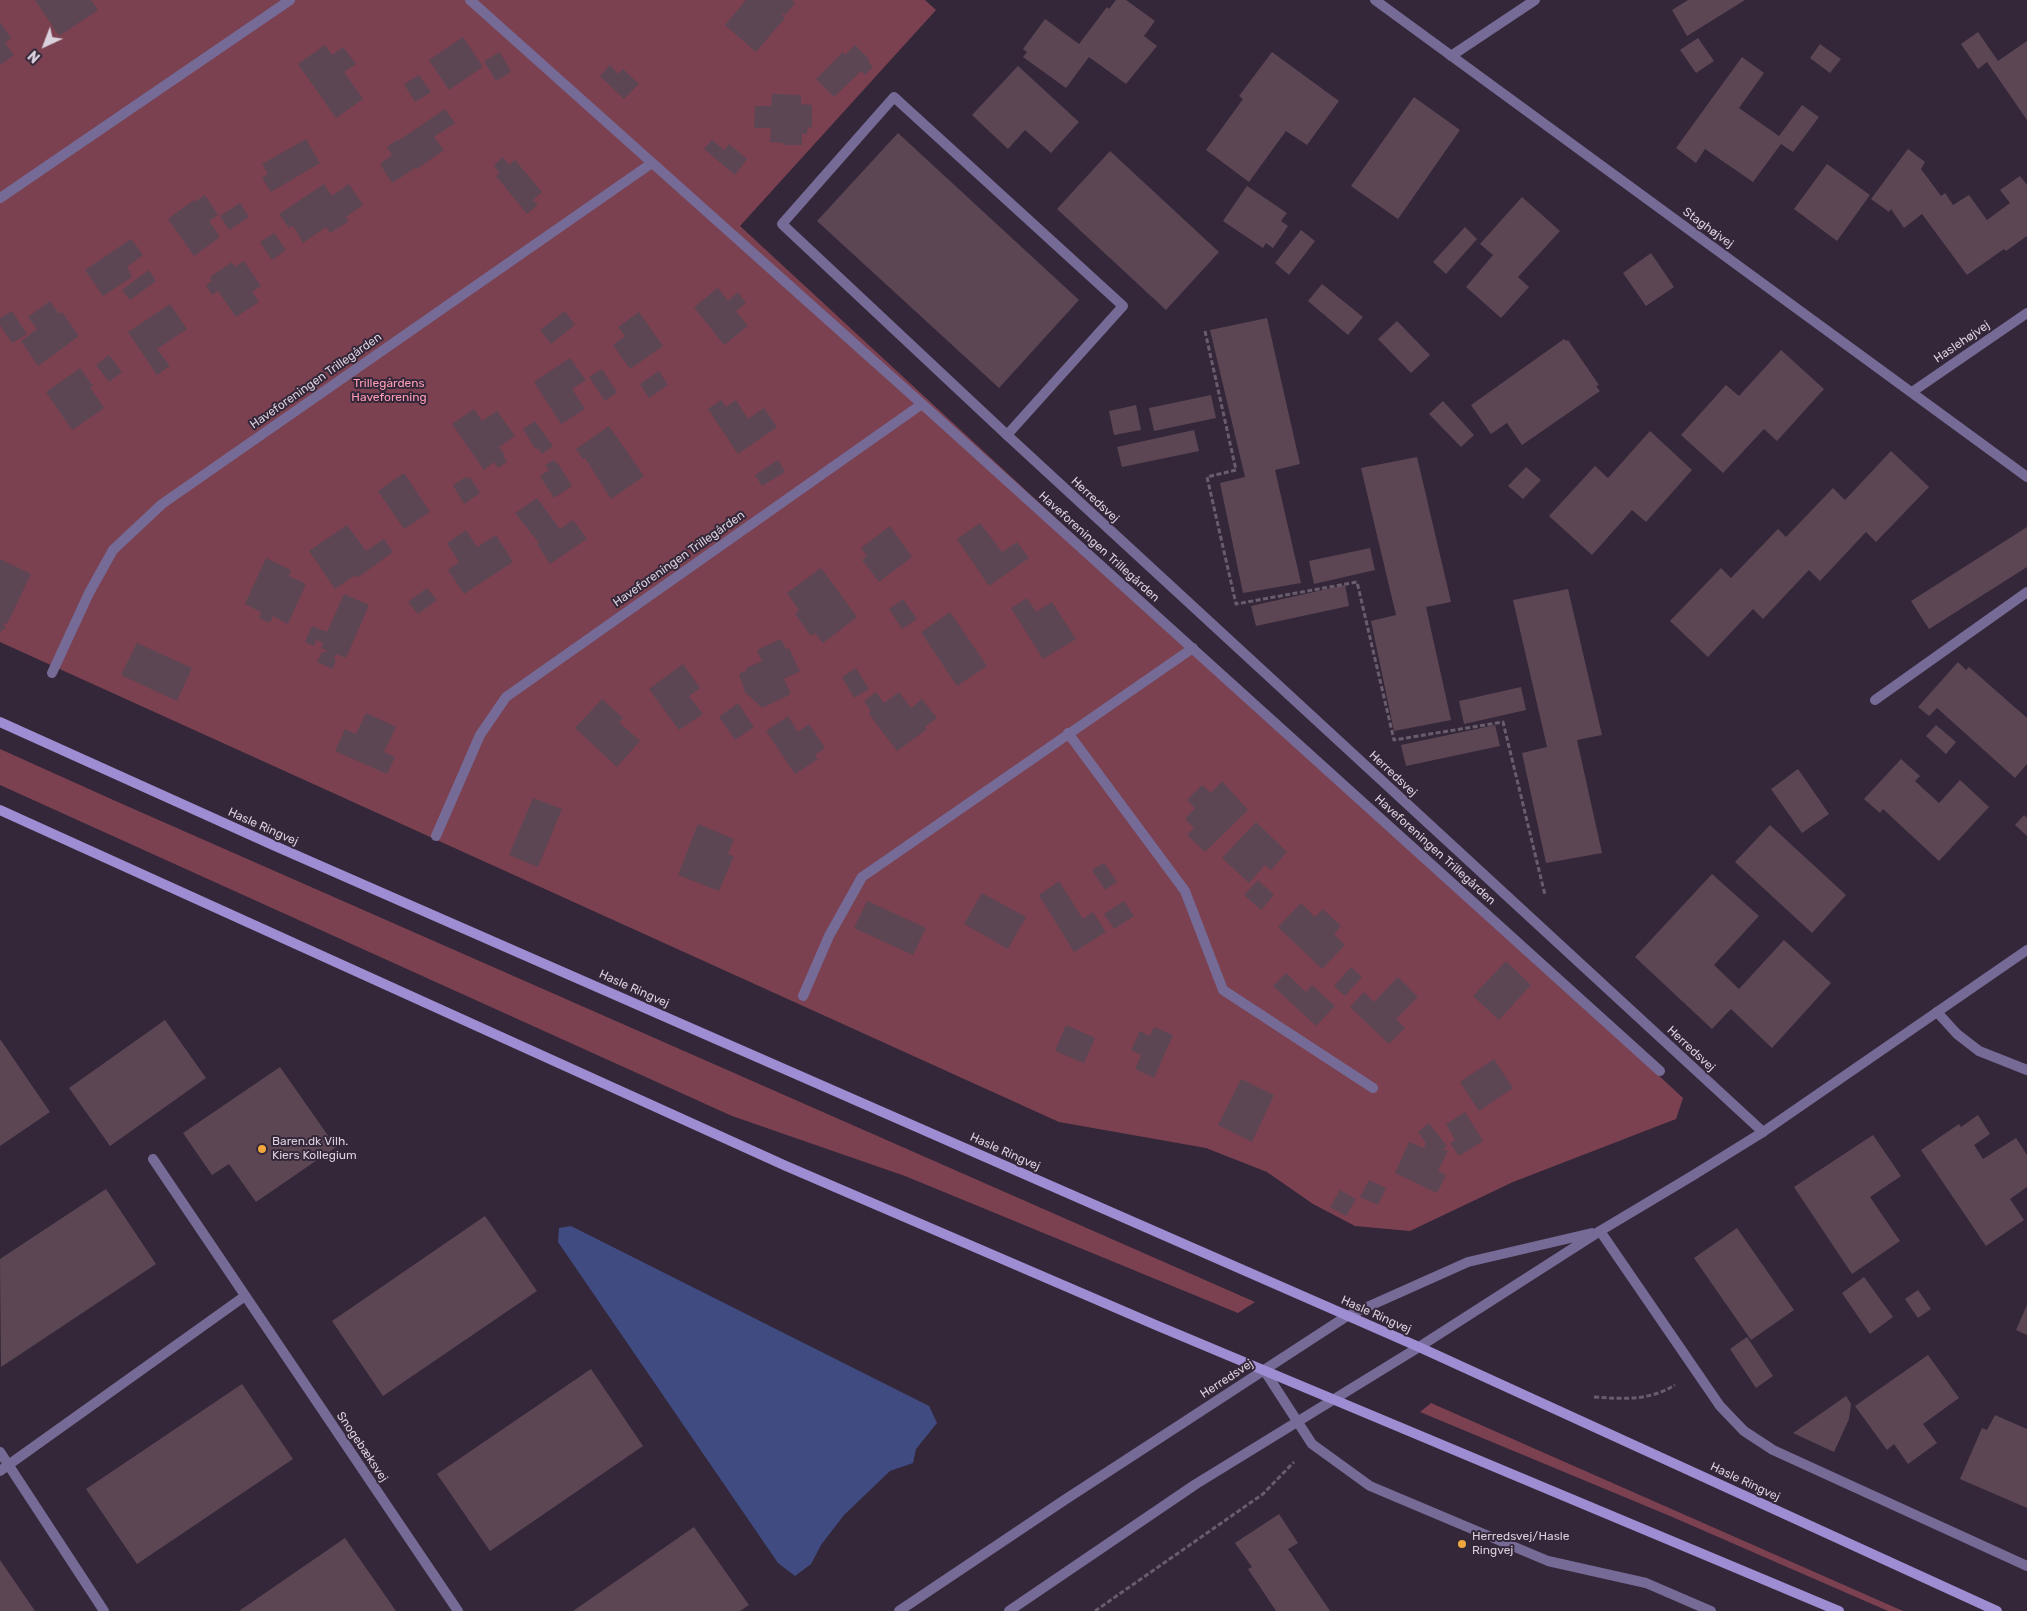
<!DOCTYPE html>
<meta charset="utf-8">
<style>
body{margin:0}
#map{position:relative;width:2027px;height:1611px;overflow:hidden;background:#342739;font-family:Rubik,sans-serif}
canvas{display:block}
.north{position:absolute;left:20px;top:20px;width:50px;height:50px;-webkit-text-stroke:4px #342739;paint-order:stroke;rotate:223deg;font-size:14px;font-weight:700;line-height:20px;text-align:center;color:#dad1dd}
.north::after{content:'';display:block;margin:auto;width:18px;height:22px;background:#dad1dd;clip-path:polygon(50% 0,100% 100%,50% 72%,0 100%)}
</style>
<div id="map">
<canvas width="2027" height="1611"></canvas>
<div class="north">N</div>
</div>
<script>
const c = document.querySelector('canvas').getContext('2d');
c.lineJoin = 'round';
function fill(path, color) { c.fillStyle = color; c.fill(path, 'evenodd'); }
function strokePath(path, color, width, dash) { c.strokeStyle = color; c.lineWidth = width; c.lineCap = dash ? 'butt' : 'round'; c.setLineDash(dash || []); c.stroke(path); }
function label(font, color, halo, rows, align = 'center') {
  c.font = font + ' Rubik,sans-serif'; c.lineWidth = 4; c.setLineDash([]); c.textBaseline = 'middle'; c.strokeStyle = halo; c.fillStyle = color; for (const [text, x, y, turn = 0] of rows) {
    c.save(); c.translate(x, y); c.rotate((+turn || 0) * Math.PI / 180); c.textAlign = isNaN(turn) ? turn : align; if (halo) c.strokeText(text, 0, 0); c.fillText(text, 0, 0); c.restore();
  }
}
fill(new Path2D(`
 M 0,0 L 925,0 L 936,10 L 740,226 L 1683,1098 L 1676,1119 L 1513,1182 L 1410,1231 L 1355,1226 L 1313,1204 L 1267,1172 L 1206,1148 L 1059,1122 L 0,642 Z
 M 0,749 L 120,803 L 1255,1302 L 1238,1313 L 905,1176 L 732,1116 L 0,785 Z
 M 1431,1403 L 1903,1611 L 1888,1611 L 1670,1516 L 1420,1412 Z`), '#7b4150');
fill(new Path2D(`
 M 571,1226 L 929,1406 L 937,1423 L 916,1449 L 913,1463 L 890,1471 L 844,1515 L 821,1545 L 811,1564 L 795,1576 L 778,1563 L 558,1242 L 559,1228 Z`), '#404c81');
fill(new Path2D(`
 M 35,0 L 91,0 L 98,10 L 59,36 Z
 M 746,0 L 792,0 L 795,3 L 785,15 L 782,13 L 781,14 L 785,18 L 756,52 L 725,25 Z
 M 1116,0 L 1126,0 L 1155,21 L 1144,36 L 1157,46 L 1126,84 L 1089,57 L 1066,88 L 1023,57 L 1027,52 L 1023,49 L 1045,19 L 1079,44 L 1107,7 L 1109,9 Z
 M 1688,0 L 1745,0 L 1687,36 L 1672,10 Z
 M 0,22 L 11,38 L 5,43 L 14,55 L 0,65 Z
 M 1978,32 L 1998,61 L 2027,41 L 2027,120 L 1987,62 L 1978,69 L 1961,44 Z
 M 463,37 L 483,67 L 449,90 L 429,60 Z
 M 1698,38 L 1714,61 L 1696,73 L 1680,50 Z
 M 1820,44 L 1841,59 L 1830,73 L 1810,58 Z
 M 325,45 L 332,55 L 343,47 L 356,64 L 344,72 L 363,99 L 336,118 L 298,64 Z
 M 855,45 L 869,59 L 868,61 L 873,67 L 865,75 L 861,71 L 834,97 L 816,79 L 843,52 L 845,55 Z
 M 500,52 L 511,72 L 496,81 L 484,61 Z
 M 1272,52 L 1339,101 L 1307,145 L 1286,131 L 1249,182 L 1206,150 L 1243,99 L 1239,96 Z
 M 1742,57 L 1764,73 L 1739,108 L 1779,136 L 1802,105 L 1819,117 L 1793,152 L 1781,144 L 1753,182 L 1705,149 L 1696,163 L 1676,148 Z
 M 610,65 L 618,74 L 623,69 L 639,84 L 624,99 L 600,76 Z
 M 1018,66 L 1079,122 L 1051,153 L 1025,130 L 1008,149 L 972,115 Z
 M 419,75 L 431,92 L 415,102 L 404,84 Z
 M 772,94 L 801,95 L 801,104 L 812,105 L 812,128 L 808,127 L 807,134 L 802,134 L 802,145 L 783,145 L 783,143 L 770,142 L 771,128 L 754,128 L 755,106 L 771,106 Z
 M 1414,97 L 1460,130 L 1398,219 L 1351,186 Z
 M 445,109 L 455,123 L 434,137 L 444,150 L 417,169 L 415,168 L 392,183 L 380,164 L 392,155 L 387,147 L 397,140 L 398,141 Z
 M 898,133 L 1079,300 L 999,388 L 817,221 Z
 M 306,139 L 320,163 L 271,192 L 262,178 L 268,174 L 262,164 Z
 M 712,140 L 724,150 L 729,144 L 747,159 L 735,175 L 704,149 Z
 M 1908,149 L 1925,162 L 1921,169 L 1941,196 L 1945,193 L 1953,205 L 1969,195 L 1987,220 L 2010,203 L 2000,190 L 2020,176 L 2027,185 L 2027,236 L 2006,251 L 2004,249 L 1967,275 L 1922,214 L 1904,228 L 1891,209 L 1889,212 L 1871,199 Z
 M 1110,151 L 1219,252 L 1166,310 L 1057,209 Z
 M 503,157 L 509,165 L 515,160 L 542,192 L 533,200 L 538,205 L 527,214 L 496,176 L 499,173 L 494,165 Z
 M 1827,164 L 1870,195 L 1837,241 L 1794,209 Z
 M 324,184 L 332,196 L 349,184 L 363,205 L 346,217 L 349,221 L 330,233 L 326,227 L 303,243 L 293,226 L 289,228 L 279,214 Z
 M 1247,186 L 1287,213 L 1281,221 L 1288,226 L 1273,248 L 1266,243 L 1263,248 L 1223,221 Z
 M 205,195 L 218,215 L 209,221 L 220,237 L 194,256 L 168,219 L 194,200 L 195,202 Z
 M 1522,197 L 1560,231 L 1518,277 L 1529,287 L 1501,318 L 1466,287 L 1493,255 L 1480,244 Z
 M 240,203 L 249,217 L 229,230 L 220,216 Z
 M 1465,227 L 1477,239 L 1446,274 L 1433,262 Z
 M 1301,230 L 1315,241 L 1289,275 L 1275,263 Z
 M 274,233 L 286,250 L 272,260 L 260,242 Z
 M 131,239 L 143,255 L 127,267 L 132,277 L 103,296 L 85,270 Z
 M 1651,253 L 1674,287 L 1646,306 L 1623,273 Z
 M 244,261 L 261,286 L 252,292 L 259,302 L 236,317 L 218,291 L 212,295 L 206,285 L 212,281 L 210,277 L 232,262 L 235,267 Z
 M 149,270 L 156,281 L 130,300 L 122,290 Z
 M 1322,284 L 1363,317 L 1348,335 L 1308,301 Z
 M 718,288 L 728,301 L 738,292 L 746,303 L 736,311 L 748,326 L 724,345 L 694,307 Z
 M 50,301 L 59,314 L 62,312 L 79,336 L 38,366 L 21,341 L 37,329 L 28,317 Z
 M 170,304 L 187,329 L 157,349 L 170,366 L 157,375 L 128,332 Z
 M 12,311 L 27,334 L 12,343 L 0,325 L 0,318 Z
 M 565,311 L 575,325 L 551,344 L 540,330 Z
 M 639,312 L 663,346 L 630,369 L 613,345 L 625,336 L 618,327 Z
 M 1267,318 L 1300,464 L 1275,470 L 1301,583 L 1243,593 L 1220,483 L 1245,477 L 1210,330 Z
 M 1397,321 L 1430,355 L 1411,373 L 1378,339 Z
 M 1564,339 L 1566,341 L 1568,340 L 1599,385 L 1596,386 L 1600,391 L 1522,445 L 1507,423 L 1491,434 L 1471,405 Z
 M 1781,350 L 1824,389 L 1777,441 L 1764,429 L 1723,473 L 1681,435 L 1726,385 L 1739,396 Z
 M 109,355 L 122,372 L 109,382 L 96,365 Z
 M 570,358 L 586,380 L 572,389 L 585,409 L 561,424 L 534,382 Z
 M 80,368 L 93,386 L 90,387 L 104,408 L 72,430 L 46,392 Z
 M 602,369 L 617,392 L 605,401 L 589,377 Z
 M 659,371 L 668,385 L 649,398 L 640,384 Z
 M 1211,395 L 1216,418 L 1154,431 L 1149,408 Z
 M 721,400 L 726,407 L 736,400 L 748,419 L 764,408 L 777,427 L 738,454 L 708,409 Z
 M 1443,401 L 1474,435 L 1461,447 L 1429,414 Z
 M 1136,405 L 1141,430 L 1114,435 L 1109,411 Z
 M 474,409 L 482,421 L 497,411 L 515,436 L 499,447 L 505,455 L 503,456 L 507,462 L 498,468 L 494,462 L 484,470 L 452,424 Z
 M 535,421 L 553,446 L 542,454 L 538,448 L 536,450 L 523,429 Z
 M 609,426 L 644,476 L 611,499 L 585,458 L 583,459 L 576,449 Z
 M 1194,430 L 1199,451 L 1122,467 L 1117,447 Z
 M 1650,431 L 1692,470 L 1646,522 L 1632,510 L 1592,555 L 1549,516 L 1595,466 L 1608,478 Z
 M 1891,451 L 1929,487 L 1876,542 L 1866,532 L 1820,581 L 1809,570 L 1763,619 L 1753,609 L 1708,657 L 1670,621 L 1721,568 L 1731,578 L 1778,529 L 1786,537 L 1833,488 L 1845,500 Z
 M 1417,457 L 1451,602 L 1426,607 L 1451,720 L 1394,731 L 1371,621 L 1396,615 L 1361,468 Z
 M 554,460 L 559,465 L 572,486 L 554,498 L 540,476 L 549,470 L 545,465 Z
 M 778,460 L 785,472 L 762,486 L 755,475 Z
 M 1526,467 L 1541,480 L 1523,499 L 1508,486 Z
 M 404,473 L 430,512 L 404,529 L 378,491 Z
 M 466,477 L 468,479 L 470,477 L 480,493 L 464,504 L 453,485 Z
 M 537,498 L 560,529 L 573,520 L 587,539 L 550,564 L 537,544 L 539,543 L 515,513 Z
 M 980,523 L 1002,552 L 1017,542 L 1029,558 L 989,586 L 957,539 Z
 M 347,525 L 366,551 L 384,539 L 393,552 L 357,578 L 355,575 L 335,589 L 309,551 Z
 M 890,526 L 912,557 L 879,582 L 862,560 L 867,556 L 861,548 Z
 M 2027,527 L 2027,567 L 1929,629 L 1911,601 Z
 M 466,530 L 477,547 L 496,535 L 513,562 L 464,594 L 448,570 L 459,562 L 447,543 Z
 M 1370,548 L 1375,570 L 1314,584 L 1309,561 Z
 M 266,558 L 291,570 L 289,576 L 306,584 L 288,624 L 273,616 L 270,623 L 259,618 L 261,612 L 245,604 Z
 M 0,559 L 31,574 L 7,624 L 4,623 L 3,625 L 6,626 L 4,630 L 2,629 L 0,634 Z
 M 821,568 L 857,617 L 823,643 L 815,633 L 811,636 L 795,614 L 799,610 L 787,593 Z
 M 1345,585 L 1349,606 L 1256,626 L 1251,606 Z
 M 427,588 L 437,600 L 418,614 L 408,602 Z
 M 1568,589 L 1602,735 L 1577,740 L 1602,853 L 1546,863 L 1522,753 L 1547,747 L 1513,600 Z
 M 344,594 L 369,605 L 346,658 L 336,654 L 334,658 L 336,660 L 333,669 L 317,662 L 322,652 L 325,653 L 326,650 L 321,648 L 323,643 L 316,640 L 314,646 L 305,642 L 312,626 L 327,632 Z
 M 1027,598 L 1036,612 L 1052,602 L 1076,639 L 1043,659 L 1011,608 Z
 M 903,599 L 917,619 L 902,629 L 889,609 Z
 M 950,612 L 987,666 L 957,686 L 921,632 Z
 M 781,639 L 786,649 L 789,648 L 799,670 L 801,671 L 784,679 L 791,694 L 762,708 L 745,692 L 739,674 L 747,670 L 746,668 L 762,661 L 757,650 Z
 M 137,643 L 192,668 L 177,701 L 121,675 Z
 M 1958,662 L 1966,670 L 1969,667 L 2027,718 L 2027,764 L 2015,778 L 1937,708 L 1929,716 L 1918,707 Z
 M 683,664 L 700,688 L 689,696 L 703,714 L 679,730 L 649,689 Z
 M 856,668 L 869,689 L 854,698 L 842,677 Z
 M 1521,687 L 1526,710 L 1464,724 L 1459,701 Z
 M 876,692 L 884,703 L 899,692 L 911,708 L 922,699 L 937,718 L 925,727 L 927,729 L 897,751 L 869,714 L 871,711 L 864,701 Z
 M 602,699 L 623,718 L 619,722 L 640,741 L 617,767 L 575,728 Z
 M 738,703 L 754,727 L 735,740 L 719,717 Z
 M 366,713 L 396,727 L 384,752 L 395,757 L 387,774 L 335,751 L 345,729 L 356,734 Z
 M 788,716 L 798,732 L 809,724 L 825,748 L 815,755 L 818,759 L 795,774 L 766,731 Z
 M 1495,725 L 1500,746 L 1406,766 L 1401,745 Z
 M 1936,725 L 1956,742 L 1946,754 L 1926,736 Z
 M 1901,759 L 1920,776 L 1915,781 L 1939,803 L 1960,780 L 1989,807 L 1939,861 L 1883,809 L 1880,813 L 1864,799 Z
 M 1798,769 L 1829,814 L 1802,833 L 1771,789 Z
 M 1222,781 L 1248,810 L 1205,852 L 1187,835 L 1194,828 L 1185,819 L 1195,808 L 1187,800 L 1202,785 L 1211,793 Z
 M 533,798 L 562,809 L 538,867 L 509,855 Z
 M 2024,815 L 2027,818 L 2027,836 L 2015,825 Z
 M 1256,822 L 1287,852 L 1271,870 L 1265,865 L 1249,883 L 1222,858 Z
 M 698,824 L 734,839 L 728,854 L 734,856 L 719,891 L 678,875 Z
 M 1770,825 L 1846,895 L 1812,933 L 1735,862 Z
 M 1104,863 L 1117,882 L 1105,890 L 1092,870 Z
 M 1712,874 L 1759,916 L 1714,965 L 1739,989 L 1784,940 L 1831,983 L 1772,1048 L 1731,1009 L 1712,1029 L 1635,957 Z
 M 1258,880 L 1274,895 L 1261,910 L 1244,895 Z
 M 1059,881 L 1083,919 L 1093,912 L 1106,932 L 1074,952 L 1039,895 Z
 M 982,893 L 1026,917 L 1008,949 L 964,924 Z
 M 867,901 L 926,928 L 913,955 L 854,928 Z
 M 1124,901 L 1134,916 L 1114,929 L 1104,914 Z
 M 1301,903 L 1315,917 L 1323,909 L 1341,926 L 1334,934 L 1345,945 L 1322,969 L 1278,927 Z
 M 1506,961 L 1531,985 L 1499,1020 L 1473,996 Z
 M 1351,967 L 1362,977 L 1345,996 L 1334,986 Z
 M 1286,973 L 1306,992 L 1312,985 L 1335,1006 L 1316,1026 L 1273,986 Z
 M 1398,977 L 1418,997 L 1396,1019 L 1405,1028 L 1389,1044 L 1350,1007 L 1364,992 L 1374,1002 Z
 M 165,1020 L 206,1078 L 110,1146 L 69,1088 Z
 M 1066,1025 L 1095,1038 L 1084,1063 L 1055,1051 Z
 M 1154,1027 L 1173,1035 L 1154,1078 L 1135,1069 L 1141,1055 L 1131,1050 L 1140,1031 L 1150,1036 Z
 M 0,1039 L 50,1112 L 0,1146 Z
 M 1494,1059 L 1513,1088 L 1479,1111 L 1460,1082 Z
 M 280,1067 L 336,1147 L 256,1202 L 229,1164 L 212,1175 L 183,1133 Z
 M 1241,1079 L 1274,1095 L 1252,1142 L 1218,1125 Z
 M 1465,1112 L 1483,1141 L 1459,1156 L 1450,1143 L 1455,1140 L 1446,1124 Z
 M 1978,1115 L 1990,1134 L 1974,1145 L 1983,1159 L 2016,1138 L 2027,1155 L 2027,1187 L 2010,1199 L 2024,1220 L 1986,1246 L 1921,1150 L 1959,1124 L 1961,1127 Z
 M 1429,1123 L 1447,1146 L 1443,1149 L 1448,1151 L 1438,1171 L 1446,1175 L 1437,1193 L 1395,1173 L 1409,1142 L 1424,1148 L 1426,1143 L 1418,1132 Z
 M 1873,1135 L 1901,1176 L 1870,1197 L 1900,1241 L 1852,1274 L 1794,1187 Z
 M 1369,1180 L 1386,1188 L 1378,1205 L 1360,1197 Z
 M 106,1189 L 156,1264 L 1,1367 L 0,1259 Z
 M 1340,1190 L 1356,1199 L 1346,1216 L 1330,1207 Z
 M 485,1216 L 537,1291 L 383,1396 L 332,1321 Z
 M 1737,1228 L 1794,1310 L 1751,1340 L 1694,1258 Z
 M 1864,1277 L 1893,1317 L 1870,1334 L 1842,1293 Z
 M 1918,1290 L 1931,1309 L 1918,1318 L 1905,1299 Z
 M 2027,1305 L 2027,1335 L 2016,1330 Z
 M 1747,1337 L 1773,1376 L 1756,1388 L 1730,1349 Z
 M 1928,1355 L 1959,1398 L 1923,1424 L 1937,1443 L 1908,1464 L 1894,1444 L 1887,1450 L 1855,1406 Z
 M 591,1369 L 643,1446 L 490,1551 L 437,1474 Z
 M 242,1384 L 293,1459 L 137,1564 L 86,1489 Z
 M 1846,1396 L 1851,1404 L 1849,1419 L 1834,1452 L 1793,1433 Z
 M 1995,1415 L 2027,1429 L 2027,1508 L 1960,1479 L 1982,1428 L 1987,1430 Z
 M 1279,1514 L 1298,1543 L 1288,1549 L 1330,1611 L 1276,1611 L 1248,1569 L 1252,1567 L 1235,1543 Z
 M 694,1527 L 749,1605 L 740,1611 L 573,1611 Z
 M 345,1538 L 396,1611 L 239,1611 Z
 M 0,1560 L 35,1611 L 0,1611 Z`), '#5c4654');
strokePath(new Path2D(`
 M 1205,331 L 1236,470 L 1207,477 L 1236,604 L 1357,582 L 1394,740 L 1503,722 L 1545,895
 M 1594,1397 C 1624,1399 1649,1401 1675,1385
 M 1095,1611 L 1263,1494 L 1294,1462`), '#695d6d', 3, [5, 2.5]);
strokePath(new Path2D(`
 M 470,0 L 922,404 L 1660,1071
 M 894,97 L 1123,306 L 1007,435 L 782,224 Z
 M 0,198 L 290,0
 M 52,673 L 89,593 L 113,550 L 162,504 L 652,163
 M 1875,700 L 2027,592
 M 1068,733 L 1185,891 L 1223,990 L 1373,1088
 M 436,836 L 480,735 L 506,697 L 922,404
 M 803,996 L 829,936 L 862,877 L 1193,648`), '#756b96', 10);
strokePath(new Path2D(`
 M 1375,0 L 2027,477
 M 1451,56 L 1535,0
 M 1912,392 L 2027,313
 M 1007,435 L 1763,1132
 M 1937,1012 L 1957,1034 L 1979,1051 L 2027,1070
 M 153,1159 L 458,1611
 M 1600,1231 L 1720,1406 L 1744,1431 L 1773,1450 L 2027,1566
 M 1264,1370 L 1312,1444 L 1370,1486 L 1548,1561 L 1646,1583 L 1711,1611
 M 0,1452 L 104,1611
 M 0,1471 L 245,1296`), '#756b96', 10);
strokePath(new Path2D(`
 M 899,1611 L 1063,1501 L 1347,1316 L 1468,1262 L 1592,1233
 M 1009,1611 L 1196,1484 L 1419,1347 L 1600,1231 L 1692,1176 L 1763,1132 L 2027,950`), '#756b96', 10);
strokePath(new Path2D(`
 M 0,722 L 275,846 L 1419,1347 L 1997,1611
 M 0,810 L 786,1166 L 1158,1326 L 1839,1611`), '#9e8dd2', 10);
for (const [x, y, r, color] of [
 [262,1149,5,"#efa73d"],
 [1462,1544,5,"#efa73d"]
]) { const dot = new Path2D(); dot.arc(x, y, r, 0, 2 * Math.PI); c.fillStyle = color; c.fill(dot); strokePath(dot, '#342739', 2); }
label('12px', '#dad1dd', '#342739', [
 ["Staghøjvej",1708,228,36],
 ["Haslehøjvej",1962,342,-34],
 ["Haveforeningen Trillegården",316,381,-35],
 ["Herredsvej",1095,500,43],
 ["Haveforeningen Trillegården",1099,547,42],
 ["Haveforeningen Trillegården",679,559,-35],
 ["Herredsvej",1393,774,43],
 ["Hasle Ringvej",263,827,24],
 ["Haveforeningen Trillegården",1435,850,42],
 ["Hasle Ringvej",634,989,24],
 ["Herredsvej",1691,1049,43],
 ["Hasle Ringvej",1005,1152,24],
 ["Hasle Ringvej",1376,1315,24],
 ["Herredsvej",1227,1379,-33],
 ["Snogebæksvej",362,1447,56],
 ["Hasle Ringvej",1745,1482,25]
]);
label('12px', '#fe9db5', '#342739', [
 ["Trillegårdens",389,384],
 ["Haveforening",389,398]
]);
label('12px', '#dad1dd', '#342739', [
 ["Baren.dk Vilh.",272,1142],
 ["Kiers Kollegium",272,1156],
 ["Herredsvej/Hasle",1472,1537],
 ["Ringvej",1472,1551]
], 'left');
</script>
